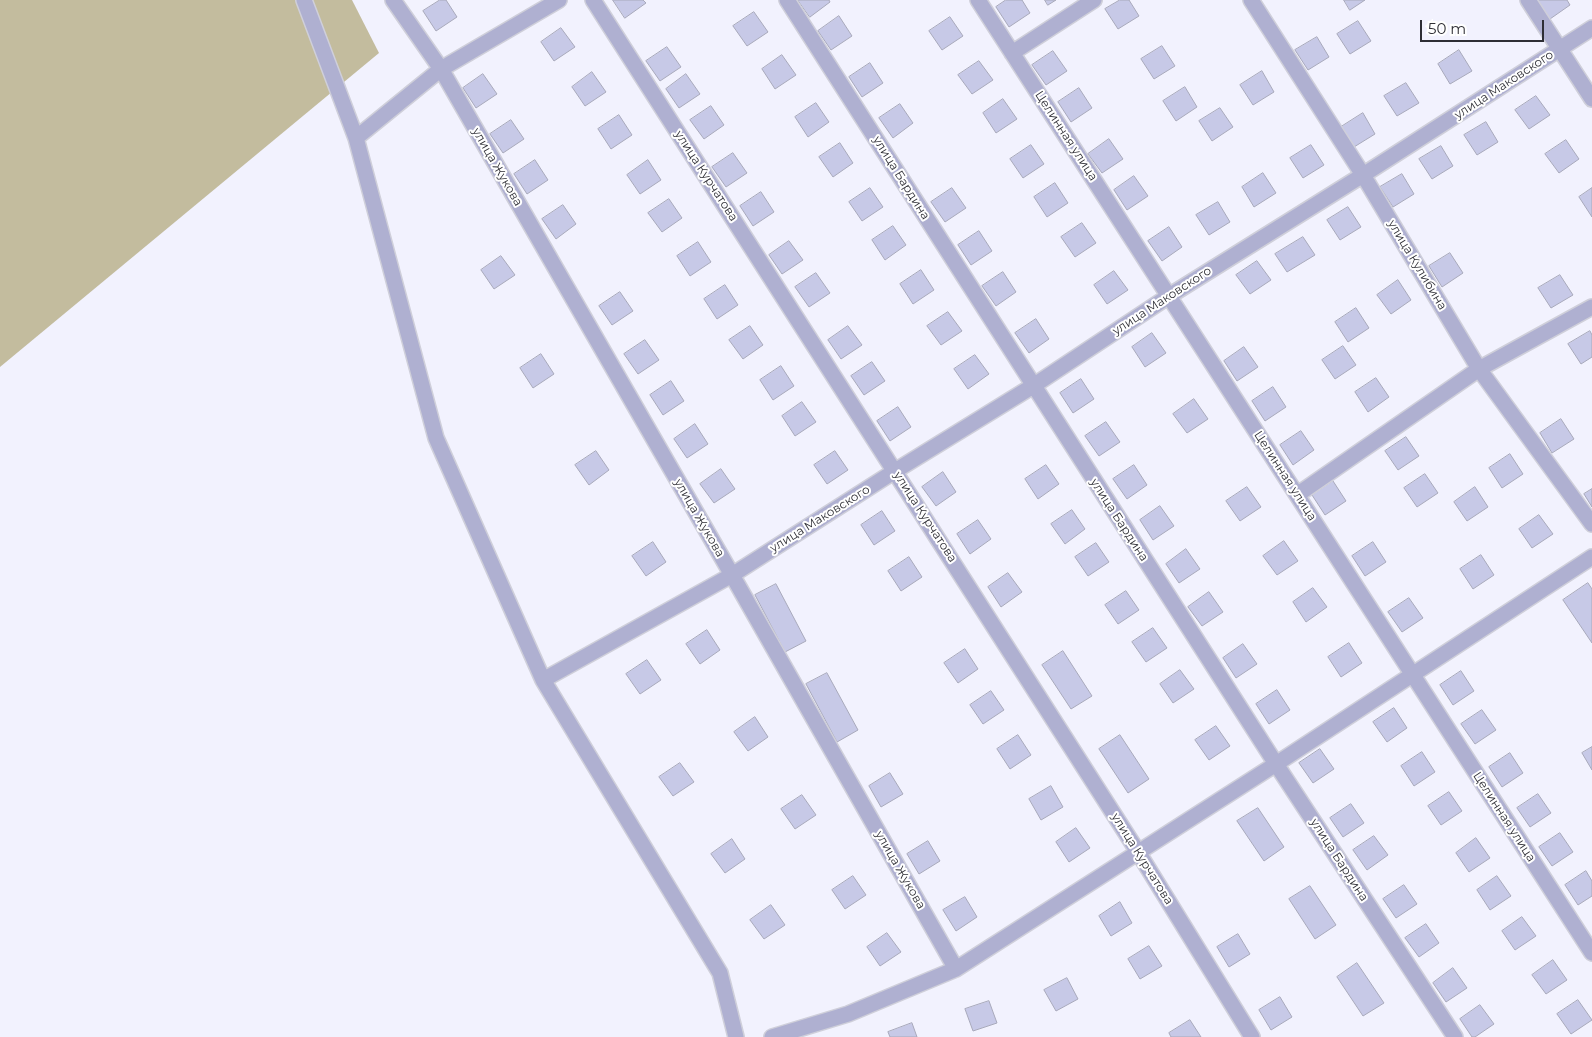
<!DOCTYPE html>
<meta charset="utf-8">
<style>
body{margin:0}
#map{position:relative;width:1592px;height:1037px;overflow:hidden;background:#f2f2fe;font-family:Montserrat,sans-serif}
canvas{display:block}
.scale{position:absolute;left:1420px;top:20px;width:124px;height:22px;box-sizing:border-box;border:2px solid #2e2e35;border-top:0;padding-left:6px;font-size:15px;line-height:18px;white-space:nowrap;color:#2e2e35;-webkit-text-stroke:4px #fff;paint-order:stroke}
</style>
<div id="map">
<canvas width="1592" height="1037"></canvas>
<div class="scale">50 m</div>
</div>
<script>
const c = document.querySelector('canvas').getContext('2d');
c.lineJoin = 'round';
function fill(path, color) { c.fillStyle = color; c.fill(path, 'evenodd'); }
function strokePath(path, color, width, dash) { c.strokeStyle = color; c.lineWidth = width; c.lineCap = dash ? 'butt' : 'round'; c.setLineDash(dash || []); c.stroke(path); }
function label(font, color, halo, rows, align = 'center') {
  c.font = font + ' Montserrat,sans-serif'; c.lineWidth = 4; c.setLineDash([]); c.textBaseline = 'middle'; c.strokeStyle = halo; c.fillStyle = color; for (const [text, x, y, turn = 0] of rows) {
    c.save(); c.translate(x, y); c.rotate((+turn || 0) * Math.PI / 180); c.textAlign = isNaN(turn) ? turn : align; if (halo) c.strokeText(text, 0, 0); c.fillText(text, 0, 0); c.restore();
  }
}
fill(new Path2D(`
 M 0,0 L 352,0 L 379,53 L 0,367 Z`), '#c3bc9e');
const building = new Path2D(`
 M 440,0 L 446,0 L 457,17 L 436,31 L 423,11 Z
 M 613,0 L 643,0 L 646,3 L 625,18 Z
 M 798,0 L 829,0 L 830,2 L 810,17 Z
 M 1006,0 L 1022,0 L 1030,13 L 1009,27 L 996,7 Z
 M 1045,0 L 1056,0 L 1048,5 Z
 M 1120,0 L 1129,0 L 1139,16 L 1118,29 L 1105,9 Z
 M 1344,0 L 1365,0 L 1350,10 Z
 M 1536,0 L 1567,0 L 1570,5 L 1550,19 Z
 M 754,12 L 768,32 L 747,46 L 733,26 Z
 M 839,16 L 852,36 L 831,50 L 818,31 Z
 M 950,17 L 963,36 L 942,50 L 929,31 Z
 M 1358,21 L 1371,41 L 1350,54 L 1337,34 Z
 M 561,28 L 575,47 L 554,61 L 541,42 Z
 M 1317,37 L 1329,57 L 1308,70 L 1295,50 Z
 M 1162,46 L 1175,66 L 1154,79 L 1141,59 Z
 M 667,47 L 681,67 L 660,81 L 646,61 Z
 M 1459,50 L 1472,71 L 1450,84 L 1438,64 Z
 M 1053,51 L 1067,71 L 1046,85 L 1032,65 Z
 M 782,55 L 796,75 L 775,89 L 762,69 Z
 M 979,61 L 993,80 L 972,94 L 958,75 Z
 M 870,63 L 883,83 L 862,97 L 849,77 Z
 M 1262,71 L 1274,92 L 1253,105 L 1240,85 Z
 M 592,72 L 606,92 L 585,106 L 572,87 Z
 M 483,74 L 497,94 L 476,108 L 463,88 Z
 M 686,74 L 700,94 L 679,108 L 666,89 Z
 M 1406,83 L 1419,103 L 1397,116 L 1384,96 Z
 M 1185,87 L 1197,107 L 1176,121 L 1163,101 Z
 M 1079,88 L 1092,108 L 1071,122 L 1058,102 Z
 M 1536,96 L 1550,115 L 1529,129 L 1515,110 Z
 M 1003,99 L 1017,119 L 996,133 L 983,113 Z
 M 816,103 L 829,122 L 808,137 L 795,117 Z
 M 900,104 L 913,123 L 893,138 L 879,118 Z
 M 711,106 L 724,125 L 704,139 L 690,120 Z
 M 1220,108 L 1233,127 L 1212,141 L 1199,121 Z
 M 1363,113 L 1375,134 L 1354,147 L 1341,127 Z
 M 619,115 L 632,135 L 611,149 L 598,129 Z
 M 511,120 L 524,139 L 503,153 L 490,134 Z
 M 1486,122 L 1498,142 L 1477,155 L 1464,135 Z
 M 1109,139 L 1123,159 L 1102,173 L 1088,154 Z
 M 1566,140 L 1579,159 L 1559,173 L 1545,154 Z
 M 840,143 L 853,163 L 833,177 L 819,157 Z
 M 1031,145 L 1044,164 L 1023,178 L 1010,159 Z
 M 1311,145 L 1324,165 L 1303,178 L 1290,158 Z
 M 1441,146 L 1453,166 L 1432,179 L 1419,159 Z
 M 733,153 L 747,173 L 726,187 L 712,167 Z
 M 535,160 L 548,180 L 527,194 L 514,174 Z
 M 648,160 L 661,180 L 640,194 L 627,175 Z
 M 1263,173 L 1276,193 L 1254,207 L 1242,187 Z
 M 1402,174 L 1414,194 L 1393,207 L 1380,187 Z
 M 1134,176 L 1148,196 L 1127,210 L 1114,190 Z
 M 1055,183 L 1068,203 L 1047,217 L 1034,197 Z
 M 870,188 L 883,207 L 862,221 L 849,202 Z
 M 952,188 L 966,208 L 945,222 L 931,202 Z
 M 1592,188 L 1592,217 L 1579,197 Z
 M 761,192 L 774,212 L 753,226 L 740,206 Z
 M 669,199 L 682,218 L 662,232 L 648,213 Z
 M 1218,202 L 1230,222 L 1209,235 L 1196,215 Z
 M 563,205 L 576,224 L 556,239 L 542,219 Z
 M 1348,207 L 1361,227 L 1340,240 L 1327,220 Z
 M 1082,223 L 1096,243 L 1075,257 L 1061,237 Z
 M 893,226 L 906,245 L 885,260 L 872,240 Z
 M 1169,227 L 1182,247 L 1162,261 L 1148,241 Z
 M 979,231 L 992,251 L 971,265 L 958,245 Z
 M 1303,237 L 1315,255 L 1287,272 L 1275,254 Z
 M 789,241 L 803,260 L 782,274 L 769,255 Z
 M 698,242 L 711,262 L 690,276 L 677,256 Z
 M 1450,253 L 1463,273 L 1442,287 L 1429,266 Z
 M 501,256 L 515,275 L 494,289 L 481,270 Z
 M 1257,261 L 1271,280 L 1250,294 L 1236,275 Z
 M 921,270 L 934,290 L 913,304 L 900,284 Z
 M 1114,271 L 1128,290 L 1107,304 L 1094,285 Z
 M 1003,272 L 1016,292 L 996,306 L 982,286 Z
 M 816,273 L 830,293 L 809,307 L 795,287 Z
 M 1560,275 L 1573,295 L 1551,308 L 1538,288 Z
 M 1398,280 L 1411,300 L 1391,314 L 1377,295 Z
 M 725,285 L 738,305 L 717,319 L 704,299 Z
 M 620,292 L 633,311 L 612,325 L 599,306 Z
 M 1356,308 L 1369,328 L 1348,342 L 1335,322 Z
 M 948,312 L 962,331 L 941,345 L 927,326 Z
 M 1036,319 L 1049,339 L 1029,353 L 1015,333 Z
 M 750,326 L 763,345 L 743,359 L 729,340 Z
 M 848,326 L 862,345 L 841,359 L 828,340 Z
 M 1590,331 L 1592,335 L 1592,357 L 1581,364 L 1568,344 Z
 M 1152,333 L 1166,353 L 1145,367 L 1132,347 Z
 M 645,340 L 659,360 L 638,374 L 624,354 Z
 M 1343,346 L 1356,365 L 1335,379 L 1322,360 Z
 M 1244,347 L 1258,367 L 1237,381 L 1224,361 Z
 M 541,354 L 554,374 L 533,388 L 520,368 Z
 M 975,355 L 989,374 L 968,389 L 954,369 Z
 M 872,362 L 885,381 L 864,395 L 851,376 Z
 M 781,366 L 794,386 L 773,400 L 760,380 Z
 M 1376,378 L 1389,397 L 1368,412 L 1355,392 Z
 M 1081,379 L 1094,399 L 1073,413 L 1060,393 Z
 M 671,381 L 684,401 L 663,415 L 650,395 Z
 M 1273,387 L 1286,407 L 1265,421 L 1252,401 Z
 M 1194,399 L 1208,419 L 1187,433 L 1173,414 Z
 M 802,402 L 816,422 L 795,436 L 782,416 Z
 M 898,407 L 911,427 L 890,441 L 877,421 Z
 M 1561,419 L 1574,439 L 1552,453 L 1540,433 Z
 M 1106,422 L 1120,442 L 1099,456 L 1085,436 Z
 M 695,424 L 708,444 L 687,458 L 674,439 Z
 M 1301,431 L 1314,450 L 1293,465 L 1280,445 Z
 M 1406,437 L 1419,456 L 1398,470 L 1385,451 Z
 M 596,451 L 609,470 L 589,485 L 575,465 Z
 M 835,451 L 848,470 L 827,484 L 814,465 Z
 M 1510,454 L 1523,474 L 1502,488 L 1489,468 Z
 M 1046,465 L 1059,484 L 1038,499 L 1025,479 Z
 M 1134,465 L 1147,485 L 1127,499 L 1113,479 Z
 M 721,469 L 735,489 L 714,503 L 700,484 Z
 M 943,472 L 956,492 L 936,506 L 922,487 Z
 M 1425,474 L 1438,493 L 1417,507 L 1404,488 Z
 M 1333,481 L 1346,501 L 1325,515 L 1312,495 Z
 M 1247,487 L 1261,507 L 1240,521 L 1226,501 Z
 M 1475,487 L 1488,507 L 1467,521 L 1454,502 Z
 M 1592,489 L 1592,507 L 1584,494 Z
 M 1160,506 L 1174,526 L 1153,540 L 1140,520 Z
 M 1072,510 L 1085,529 L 1065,544 L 1051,524 Z
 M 882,511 L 895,531 L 874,545 L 861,525 Z
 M 1539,515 L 1553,534 L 1532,548 L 1519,529 Z
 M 978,520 L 991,539 L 970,554 L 957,534 Z
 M 1284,541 L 1298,561 L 1277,575 L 1263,556 Z
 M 653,542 L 666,562 L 646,576 L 632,556 Z
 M 1373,542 L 1386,562 L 1365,576 L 1352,556 Z
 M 1096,543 L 1109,562 L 1088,576 L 1075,557 Z
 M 1186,549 L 1200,569 L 1179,583 L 1166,564 Z
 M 1481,555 L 1494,575 L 1473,589 L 1460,569 Z
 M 909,557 L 922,577 L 901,591 L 888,571 Z
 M 1008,573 L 1022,592 L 1001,607 L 988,587 Z
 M 1588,583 L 1592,589 L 1592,643 L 1563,600 Z
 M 776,584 L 806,641 L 785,652 L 755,595 Z
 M 1313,588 L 1327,607 L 1306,622 L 1293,602 Z
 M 1126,591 L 1139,610 L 1118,624 L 1105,605 Z
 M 1209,592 L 1223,612 L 1202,626 L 1188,607 Z
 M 1409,598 L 1423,618 L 1402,632 L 1388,612 Z
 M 1153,628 L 1167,648 L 1146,662 L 1132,642 Z
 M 707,630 L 720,650 L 700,664 L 686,644 Z
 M 1349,643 L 1362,663 L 1341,677 L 1328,657 Z
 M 1243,644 L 1257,664 L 1236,678 L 1223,658 Z
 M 965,649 L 978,669 L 958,683 L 944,663 Z
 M 1063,651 L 1092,696 L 1071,709 L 1042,665 Z
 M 647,660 L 661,680 L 640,694 L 626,674 Z
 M 1180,670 L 1194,689 L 1173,703 L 1160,684 Z
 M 1461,671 L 1474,691 L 1453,705 L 1440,685 Z
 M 827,673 L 858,730 L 837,742 L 806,684 Z
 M 1277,690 L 1290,710 L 1269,724 L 1256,704 Z
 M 991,691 L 1004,710 L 983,724 L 970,705 Z
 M 1394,708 L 1407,728 L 1387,742 L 1373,722 Z
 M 1482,710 L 1496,730 L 1475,744 L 1461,724 Z
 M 755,717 L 768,737 L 748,751 L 734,732 Z
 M 1216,726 L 1230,746 L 1209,760 L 1195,740 Z
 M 1018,735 L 1031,755 L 1010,769 L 997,749 Z
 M 1120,735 L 1149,779 L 1128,793 L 1099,749 Z
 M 1592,747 L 1592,770 L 1582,753 Z
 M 1320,749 L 1334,769 L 1313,783 L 1299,763 Z
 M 1422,752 L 1435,772 L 1414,786 L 1401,766 Z
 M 1510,753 L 1523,773 L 1502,787 L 1489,767 Z
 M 680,763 L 694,782 L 673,796 L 659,777 Z
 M 890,773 L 903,794 L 881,807 L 869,786 Z
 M 1051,786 L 1063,807 L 1041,820 L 1029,799 Z
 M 1449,792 L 1462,811 L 1441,825 L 1428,806 Z
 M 1538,794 L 1551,813 L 1530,827 L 1517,808 Z
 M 802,795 L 816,815 L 795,829 L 781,809 Z
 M 1351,804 L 1364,823 L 1343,837 L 1330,818 Z
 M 1258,808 L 1284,847 L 1264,861 L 1237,821 Z
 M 1076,828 L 1090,848 L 1069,862 L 1056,842 Z
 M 1560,833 L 1573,852 L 1552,866 L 1539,847 Z
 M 1374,836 L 1388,855 L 1367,870 L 1353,850 Z
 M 1476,838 L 1490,858 L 1469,872 L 1456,853 Z
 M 732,839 L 745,859 L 725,873 L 711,854 Z
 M 928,841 L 940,861 L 919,874 L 907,854 Z
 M 1586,871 L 1592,881 L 1592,896 L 1578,905 L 1565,885 Z
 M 853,876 L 866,895 L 845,909 L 832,890 Z
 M 1497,876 L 1511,896 L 1490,910 L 1477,890 Z
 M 1404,885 L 1417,904 L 1396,918 L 1383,899 Z
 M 1310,886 L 1336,925 L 1315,939 L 1289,899 Z
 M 965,897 L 977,917 L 956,931 L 943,910 Z
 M 1120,902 L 1132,923 L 1111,936 L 1099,916 Z
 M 771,905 L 785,925 L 764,939 L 750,920 Z
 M 1522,917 L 1536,936 L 1515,950 L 1502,931 Z
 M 1426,924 L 1439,943 L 1419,957 L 1405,938 Z
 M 887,933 L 901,952 L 880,966 L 867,947 Z
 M 1238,934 L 1250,954 L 1229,967 L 1217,947 Z
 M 1149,946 L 1162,966 L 1140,979 L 1128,959 Z
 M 1553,960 L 1567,980 L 1546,994 L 1532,975 Z
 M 1357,963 L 1384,1003 L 1363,1016 L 1337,977 Z
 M 1453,968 L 1467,988 L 1446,1002 L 1433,983 Z
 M 1067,978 L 1078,999 L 1056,1011 L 1044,990 Z
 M 1280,997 L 1292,1017 L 1271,1030 L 1259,1010 Z
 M 1578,1000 L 1592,1020 L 1571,1034 L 1557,1014 Z
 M 989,1001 L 997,1023 L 973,1031 L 965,1009 Z
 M 1480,1005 L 1494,1024 L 1475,1037 L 1472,1037 L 1460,1019 Z
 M 1190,1020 L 1201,1037 L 1171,1037 L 1169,1033 Z
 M 912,1023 L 917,1037 L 890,1037 L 888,1032 Z`);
fill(building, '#c7c9e7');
strokePath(building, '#a8a9bb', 1);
const minor = new Path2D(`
 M 304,0 L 356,138
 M 393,0 L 441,69 L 732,575 L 956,969
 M 593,0 L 1138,852 L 1252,1037
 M 787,0 L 1276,764 L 1455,1037
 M 978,0 L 1592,953
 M 1251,0 L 1363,175 L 1479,369 L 1592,524
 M 1528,0 L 1592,99
 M 1012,53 L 1094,0
 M 1297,495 L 1479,369 L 1592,307
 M 543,680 L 436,438 L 356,138 L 441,69 L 559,0
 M 736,1037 L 720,973 L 543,680 L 732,575 L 895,471 L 1033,386 L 1169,296 L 1363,175 L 1592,28
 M 772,1037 L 848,1014 L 956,969 L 1276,764 L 1592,557`);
strokePath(minor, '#cfcfda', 18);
strokePath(minor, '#afb0d1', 15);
label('12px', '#2e2e35', '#fff', [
 ["улица Маковского",1504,85,-33],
 ["Целинная улица",1066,136,57],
 ["улица Жукова",497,167,60],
 ["улица Курчатова",706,176,57],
 ["улица Бардина",901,178,58],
 ["улица Кулибина",1417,265,59],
 ["улица Маковского",1162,301,-33],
 ["Целинная улица",1285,476,57],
 ["улица Курчатова",925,517,57],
 ["улица Жукова",699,518,60],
 ["улица Маковского",820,519,-32],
 ["улица Бардина",1119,520,57],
 ["Целинная улица",1504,817,57],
 ["улица Курчатова",1142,859,58],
 ["улица Бардина",1339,860,57],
 ["улица Жукова",900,870,60]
]);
</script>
